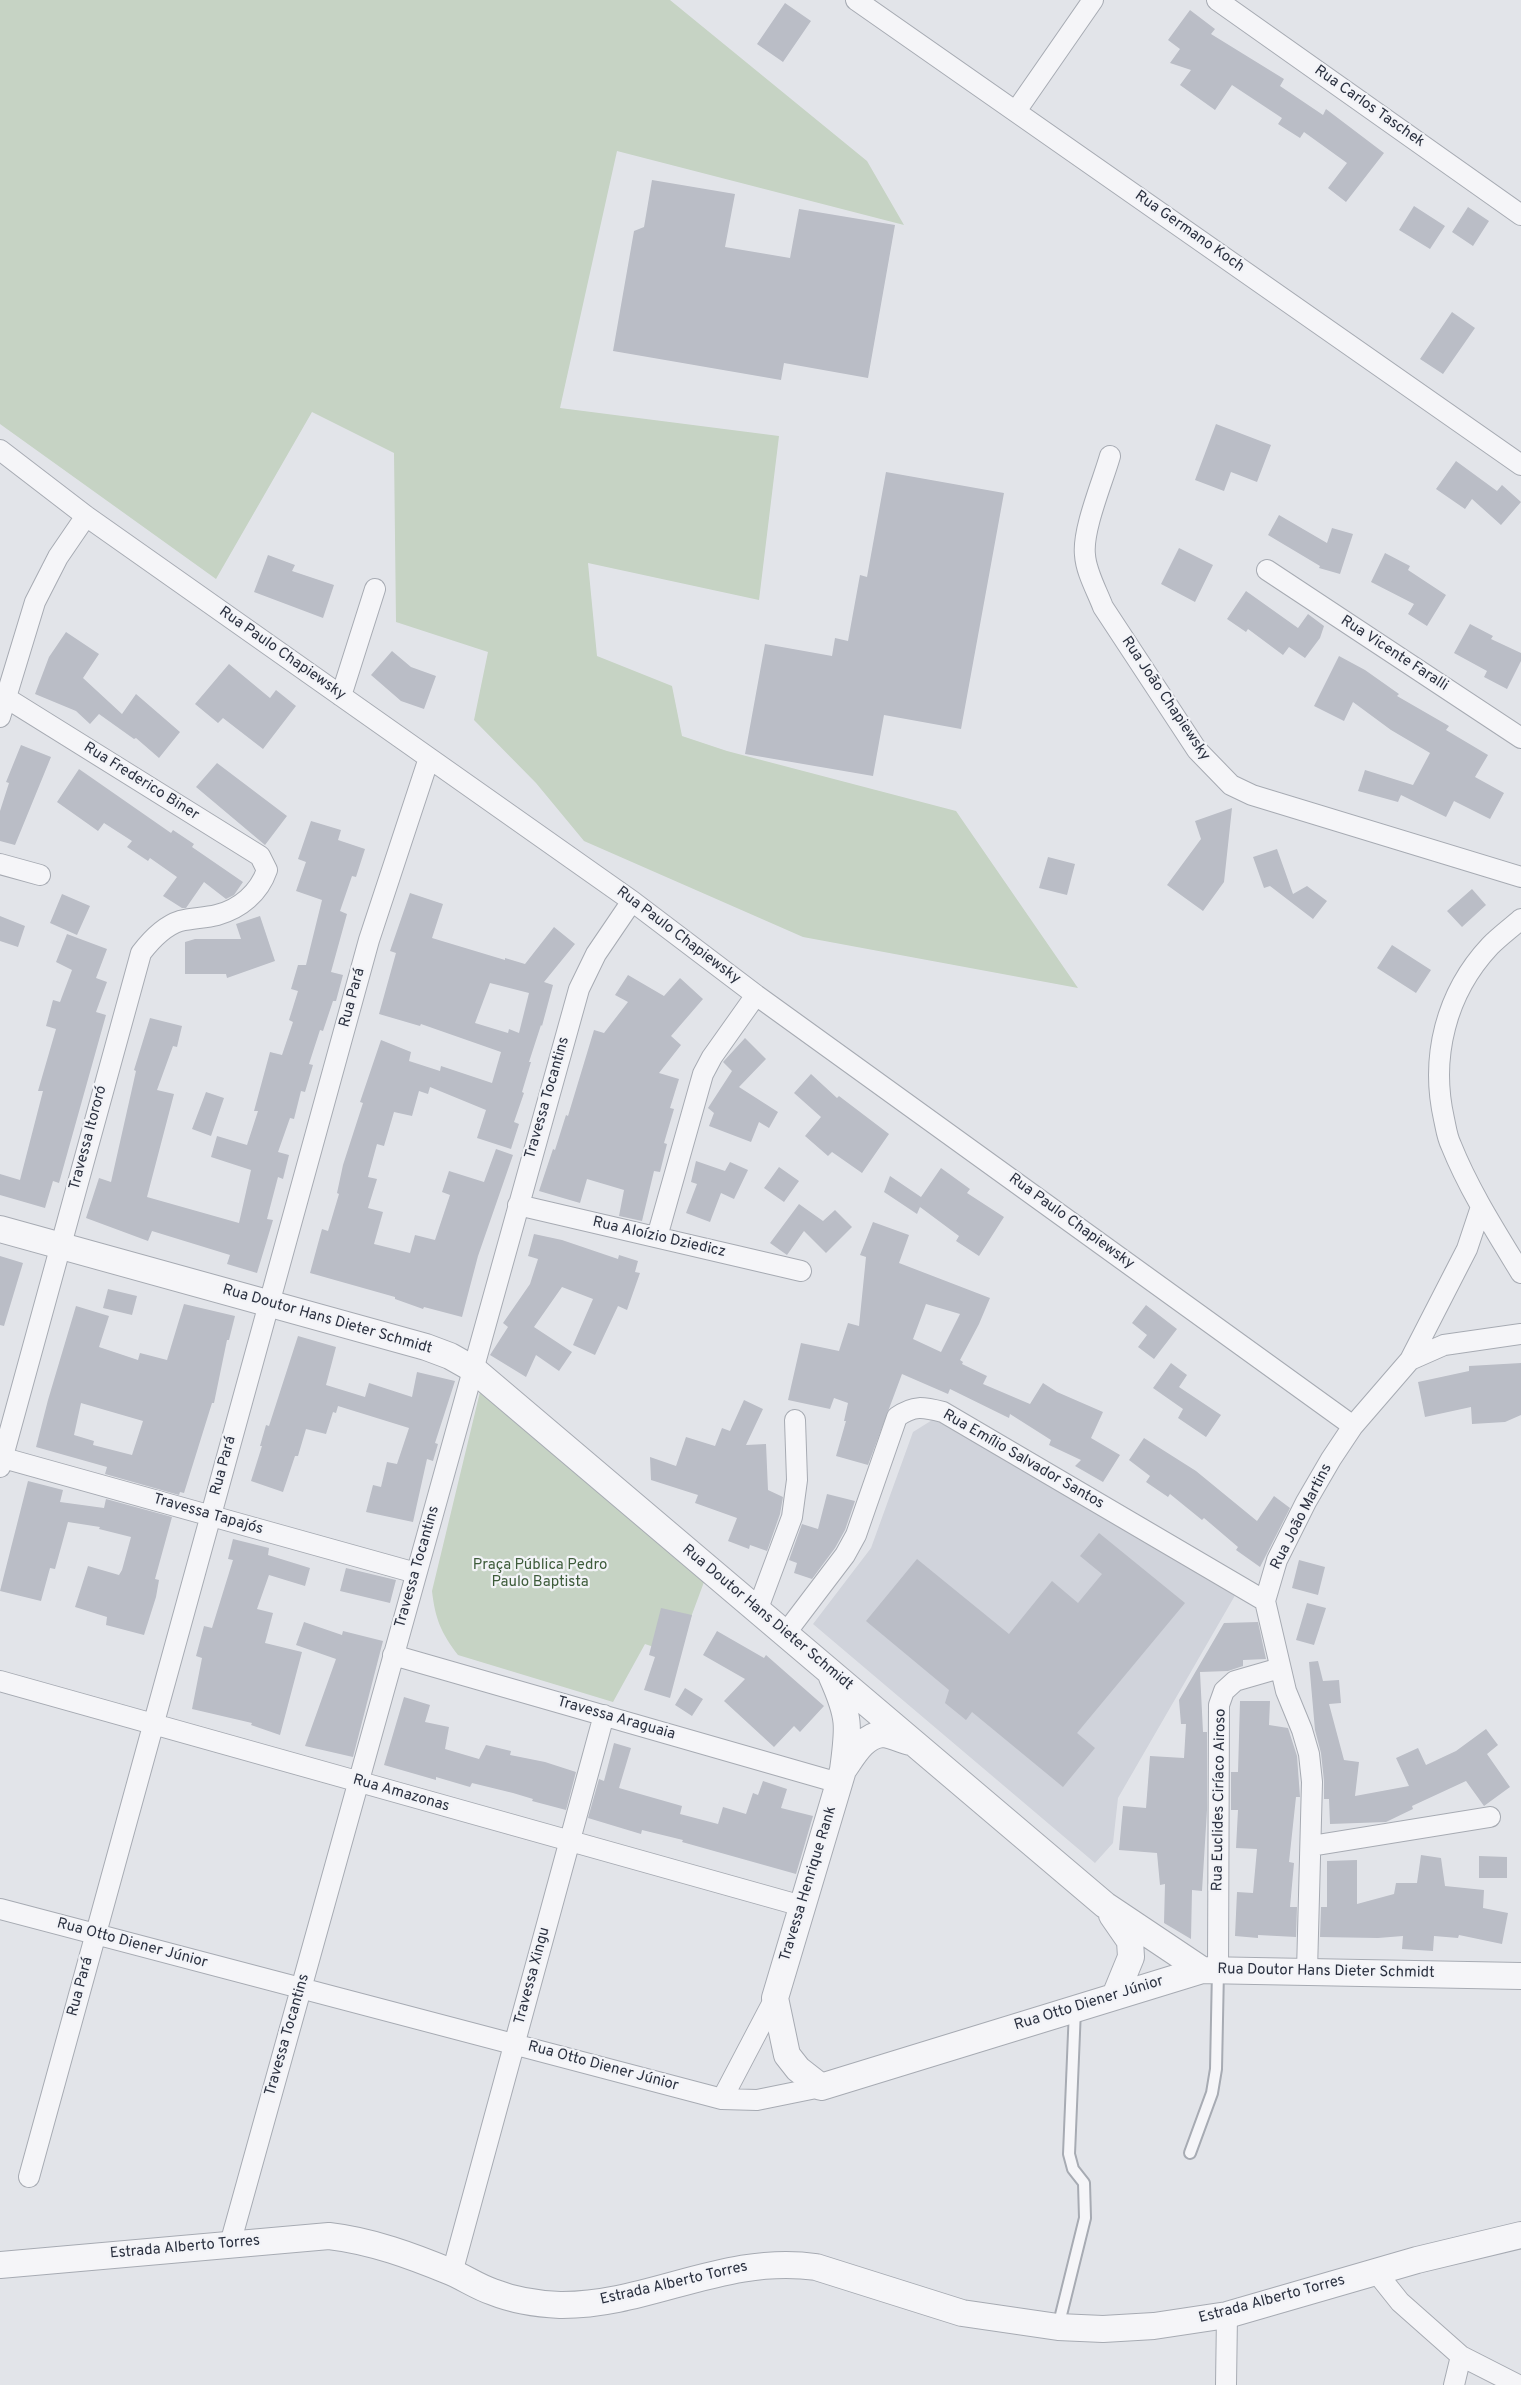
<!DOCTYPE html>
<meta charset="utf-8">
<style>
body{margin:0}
canvas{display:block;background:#e2e4e9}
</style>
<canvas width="1521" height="2385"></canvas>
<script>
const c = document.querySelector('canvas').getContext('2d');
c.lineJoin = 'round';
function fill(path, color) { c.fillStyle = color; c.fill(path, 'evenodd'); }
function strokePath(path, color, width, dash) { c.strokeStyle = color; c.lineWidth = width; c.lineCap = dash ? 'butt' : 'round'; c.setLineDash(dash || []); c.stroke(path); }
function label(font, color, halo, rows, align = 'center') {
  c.font = font + ' Overpass,sans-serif'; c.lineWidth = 4.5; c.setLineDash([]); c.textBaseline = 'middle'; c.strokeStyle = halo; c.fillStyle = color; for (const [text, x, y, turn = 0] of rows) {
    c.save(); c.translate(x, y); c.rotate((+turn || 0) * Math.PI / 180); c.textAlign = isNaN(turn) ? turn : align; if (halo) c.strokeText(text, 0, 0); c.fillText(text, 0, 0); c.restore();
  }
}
fill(new Path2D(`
 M 937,1417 L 1237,1592 L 1118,1798 L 1113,1843 L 1095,1863 L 813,1624 L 871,1548 L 913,1432 Z`), '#d0d3db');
fill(new Path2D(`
 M 0,0 L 670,0 L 867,161 L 904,225 L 617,151 L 560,408 L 779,436 L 759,600 L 588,563 L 597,656 L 672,686 L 682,736 L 727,751 L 956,811 L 1078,988 L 803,937 L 584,841 L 536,783 L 474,720 L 488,652 L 396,622 L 394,453 L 312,412 L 216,579 L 0,424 Z
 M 480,1392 L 704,1582 L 677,1655 L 645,1644 L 613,1702 L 458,1655 C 441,1633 435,1618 432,1591 Z`), '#c6d3c4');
fill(new Path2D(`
 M 785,3 L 811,21 L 783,62 L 757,44 Z
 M 1190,10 L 1215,29 L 1211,34 L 1284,79 L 1280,86 L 1323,115 L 1326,109 L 1384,153 L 1346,202 L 1328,188 L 1347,163 L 1304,132 L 1300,138 L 1278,124 L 1282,118 L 1232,85 L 1215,110 L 1180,85 L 1191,70 L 1170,63 L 1180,49 L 1168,40 Z
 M 652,180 L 735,194 L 725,247 L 790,258 L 799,209 L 895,225 L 868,378 L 784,363 L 781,380 L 613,351 L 634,231 L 644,227 Z
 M 1414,206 L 1445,226 L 1430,249 L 1399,230 Z
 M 1468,207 L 1489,221 L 1473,246 L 1452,232 Z
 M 1452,312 L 1475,328 L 1443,374 L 1420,359 Z
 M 1216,424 L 1271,445 L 1257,482 L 1231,472 L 1224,491 L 1195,480 Z
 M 1456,461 L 1497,491 L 1502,485 L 1521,502 L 1501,525 L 1472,499 L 1465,509 L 1436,489 Z
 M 886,472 L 1004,493 L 961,729 L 884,715 L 873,776 L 745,754 L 765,644 L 832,656 L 835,638 L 848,641 L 860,575 L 867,577 Z
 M 1279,515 L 1327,543 L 1332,528 L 1353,534 L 1340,574 L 1319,568 L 1320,566 L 1268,535 Z
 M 1179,548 L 1213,565 L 1195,602 L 1161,584 Z
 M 1385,553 L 1410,566 L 1408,570 L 1446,595 L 1427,626 L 1408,614 L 1414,604 L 1371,582 Z
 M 268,555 L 295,565 L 292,571 L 334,585 L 323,618 L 254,592 Z
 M 1246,591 L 1298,628 L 1308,614 L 1324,626 L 1320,638 L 1305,658 L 1289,647 L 1283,655 L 1248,629 L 1246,632 L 1227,619 Z
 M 1470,624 L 1493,636 L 1491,639 L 1521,653 L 1521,661 L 1507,689 L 1484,677 L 1487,671 L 1454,653 Z
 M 66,632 L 99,654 L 83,678 L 122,714 L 136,694 L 180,732 L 159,758 L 136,738 L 134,739 L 99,714 L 90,724 L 76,711 L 35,694 L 49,657 Z
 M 392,651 L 411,667 L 436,676 L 424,709 L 401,701 L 371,675 Z
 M 1339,656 L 1365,670 L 1399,694 L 1397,696 L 1449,726 L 1446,730 L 1488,755 L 1475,777 L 1504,793 L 1490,819 L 1454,801 L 1446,817 L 1401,795 L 1398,802 L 1358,791 L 1365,770 L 1413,785 L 1430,753 L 1391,730 L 1353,702 L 1344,721 L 1314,706 Z
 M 229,664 L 270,698 L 276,690 L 296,706 L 263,749 L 223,718 L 218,723 L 195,704 Z
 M 21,745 L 51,757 L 15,845 L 0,841 L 0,811 L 9,783 L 6,782 Z
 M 217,763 L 287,816 L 265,845 L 196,787 Z
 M 79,769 L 171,833 L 173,830 L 194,844 L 192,847 L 243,882 L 234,895 L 226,899 L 204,882 L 186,908 L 182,908 L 163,896 L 177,877 L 150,858 L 148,861 L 127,847 L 132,841 L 104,823 L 98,831 L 57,802 Z
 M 1232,808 L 1224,882 L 1203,911 L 1167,885 L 1201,839 L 1195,821 Z
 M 311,821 L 341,830 L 338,840 L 365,849 L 356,877 L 352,876 L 340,911 L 347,914 L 331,972 L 343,975 L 336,1001 L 333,1001 L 323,1031 L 320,1030 L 309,1064 L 313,1065 L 305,1092 L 301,1091 L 294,1119 L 290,1118 L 278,1152 L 289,1155 L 283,1179 L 278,1177 L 267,1219 L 273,1220 L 257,1273 L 227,1264 L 230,1255 L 152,1231 L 148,1241 L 86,1218 L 99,1178 L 111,1182 L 136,1071 L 134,1070 L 150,1018 L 182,1026 L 177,1047 L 173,1046 L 157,1090 L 174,1094 L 147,1197 L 239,1223 L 251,1170 L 211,1157 L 217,1136 L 247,1145 L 258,1111 L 254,1111 L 270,1052 L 282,1055 L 293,1022 L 289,1020 L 298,991 L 291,989 L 298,965 L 306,965 L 322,900 L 296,891 L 306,862 L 298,859 Z
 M 1277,849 L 1293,894 L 1307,886 L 1327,901 L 1313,919 L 1270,886 L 1264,888 L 1253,857 Z
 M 1048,857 L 1075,864 L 1067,895 L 1039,888 Z
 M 1472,889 L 1486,905 L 1462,927 L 1447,911 Z
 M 410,893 L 443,904 L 432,938 L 505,960 L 505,958 L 525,964 L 554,927 L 575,944 L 544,982 L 553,985 L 542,1026 L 541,1025 L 529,1062 L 531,1062 L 522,1092 L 524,1093 L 514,1122 L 519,1124 L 511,1149 L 477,1138 L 486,1110 L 430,1087 L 428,1094 L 419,1091 L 412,1116 L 394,1112 L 384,1146 L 377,1144 L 368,1177 L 377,1179 L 368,1208 L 383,1212 L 374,1244 L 410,1253 L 415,1235 L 435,1240 L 450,1195 L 442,1192 L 449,1171 L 484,1182 L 496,1149 L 513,1155 L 478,1256 L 462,1317 L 424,1307 L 423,1309 L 395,1299 L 395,1297 L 310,1273 L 322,1229 L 328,1231 L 339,1194 L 337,1193 L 343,1165 L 363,1103 L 360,1102 L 381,1040 L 411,1052 L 409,1061 L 440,1071 L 441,1066 L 492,1083 L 501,1052 L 421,1024 L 420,1026 L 379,1014 L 396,953 L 390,951 ZM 490,983 L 529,993 L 519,1033 L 509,1029 L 508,1033 L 475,1023 Z
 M 62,894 L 90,906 L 77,935 L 50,923 Z
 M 0,916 L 25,926 L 18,947 L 0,941 Z
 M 260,916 L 275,961 L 227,978 L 226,974 L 185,974 L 185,942 L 195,939 L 241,939 L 236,924 Z
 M 67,934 L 107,949 L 96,978 L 107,982 L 96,1012 L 106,1015 L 59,1183 L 53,1181 L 45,1208 L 0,1195 L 0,1174 L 20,1180 L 43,1091 L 38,1091 L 56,1029 L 46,1026 L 53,1000 L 60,1002 L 72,970 L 56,962 Z
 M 1392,945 L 1431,970 L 1416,993 L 1377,968 Z
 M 628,975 L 664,996 L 680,978 L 703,999 L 671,1036 L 681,1045 L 659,1073 L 679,1079 L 670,1108 L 674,1109 L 664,1143 L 667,1144 L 660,1172 L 654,1171 L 642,1221 L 619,1216 L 624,1190 L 587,1179 L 580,1203 L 539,1191 L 553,1149 L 555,1150 L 566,1115 L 568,1116 L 594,1030 L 604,1033 L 628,1002 L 615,995 Z
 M 745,1038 L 766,1059 L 739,1087 L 778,1112 L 769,1128 L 759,1122 L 751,1142 L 709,1126 L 714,1113 L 708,1108 L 732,1071 L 723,1062 Z
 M 811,1074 L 837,1098 L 839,1096 L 889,1134 L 862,1173 L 832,1152 L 828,1156 L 805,1136 L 821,1117 L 794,1093 Z
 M 206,1092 L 224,1098 L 211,1136 L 192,1129 Z
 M 696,1161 L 725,1171 L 730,1162 L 748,1170 L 734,1199 L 721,1193 L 710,1222 L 686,1213 L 697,1184 L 691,1182 Z
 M 779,1167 L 799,1181 L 784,1202 L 764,1188 Z
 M 941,1168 L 970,1189 L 967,1193 L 1004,1217 L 979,1256 L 956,1241 L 959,1236 L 920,1207 L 917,1214 L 884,1192 L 890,1176 L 921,1197 Z
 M 799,1204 L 823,1221 L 835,1210 L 852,1227 L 826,1253 L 804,1231 L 787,1255 L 770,1243 Z
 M 873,1222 L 909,1235 L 899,1263 L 990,1298 L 979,1324 L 960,1360 L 963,1362 L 962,1364 L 987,1376 L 983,1384 L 1030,1404 L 1043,1383 L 1057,1392 L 1103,1412 L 1091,1438 L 1120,1455 L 1103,1482 L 1075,1466 L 1081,1460 L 1049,1445 L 1051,1440 L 1010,1414 L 1009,1418 L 950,1389 L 948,1394 L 902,1374 L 868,1465 L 836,1456 L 846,1421 L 844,1421 L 848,1403 L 834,1398 L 830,1409 L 788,1400 L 801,1343 L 839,1351 L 848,1323 L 859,1326 L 866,1257 L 860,1255 ZM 926,1304 L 960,1314 L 941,1352 L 913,1339 Z
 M 534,1234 L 562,1240 L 618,1259 L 619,1255 L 638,1261 L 635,1272 L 640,1273 L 627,1310 L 618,1306 L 595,1355 L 573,1345 L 593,1299 L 562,1287 L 534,1327 L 572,1352 L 559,1371 L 536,1355 L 526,1377 L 490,1355 L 508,1327 L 503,1323 L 530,1284 L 538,1259 L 528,1256 Z
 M 0,1256 L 23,1263 L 4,1326 L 0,1325 Z
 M 108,1289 L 137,1296 L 132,1315 L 103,1308 Z
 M 184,1304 L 235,1316 L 229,1340 L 227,1340 L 214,1403 L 212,1403 L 184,1493 L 180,1492 L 179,1495 L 105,1474 L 107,1467 L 36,1447 L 48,1400 L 76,1306 L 109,1316 L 99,1347 L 138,1360 L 140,1353 L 167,1360 ZM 81,1403 L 143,1421 L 132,1455 L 93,1445 L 94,1441 L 74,1435 Z
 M 1146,1305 L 1177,1329 L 1154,1359 L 1138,1347 L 1147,1335 L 1132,1323 Z
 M 298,1336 L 336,1347 L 326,1385 L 365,1397 L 369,1383 L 412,1397 L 417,1372 L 455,1381 L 435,1443 L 438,1444 L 433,1461 L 427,1459 L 413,1522 L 366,1512 L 373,1485 L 381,1487 L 387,1462 L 397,1464 L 409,1428 L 338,1406 L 336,1413 L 333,1412 L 326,1434 L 306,1429 L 298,1456 L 295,1456 L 283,1492 L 251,1481 L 262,1446 L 260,1446 L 266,1425 L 269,1426 Z
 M 1171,1363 L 1187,1375 L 1179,1387 L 1221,1415 L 1206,1437 L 1178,1418 L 1183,1409 L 1153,1388 Z
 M 1521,1363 L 1521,1415 L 1505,1422 L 1472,1424 L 1471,1407 L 1425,1417 L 1418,1382 L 1469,1371 L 1469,1366 Z
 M 744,1400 L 763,1409 L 746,1445 L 766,1444 L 768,1490 L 783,1497 L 780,1514 L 767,1551 L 750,1545 L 749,1549 L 728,1541 L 737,1518 L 695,1503 L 698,1495 L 651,1480 L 650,1457 L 676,1466 L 686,1437 L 715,1446 L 722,1428 L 730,1431 Z
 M 1144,1438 L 1196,1471 L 1257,1521 L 1274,1496 L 1290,1508 L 1260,1567 L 1236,1550 L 1238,1547 L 1204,1518 L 1202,1520 L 1170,1494 L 1168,1497 L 1146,1482 L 1150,1476 L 1129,1460 Z
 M 28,1481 L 63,1490 L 60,1502 L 104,1508 L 106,1499 L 172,1517 L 155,1579 L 159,1580 L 156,1597 L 144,1635 L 106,1625 L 107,1617 L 75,1607 L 88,1566 L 119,1575 L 122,1570 L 131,1537 L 99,1529 L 100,1527 L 68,1522 L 55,1569 L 50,1568 L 41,1601 L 0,1591 Z
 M 827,1494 L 855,1501 L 845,1530 L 835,1548 L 812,1579 L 794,1573 L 797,1563 L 789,1560 L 802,1524 L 818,1529 Z
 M 1099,1533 L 1185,1603 L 1077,1733 L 1095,1748 L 1063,1787 L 972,1712 L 966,1720 L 945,1703 L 949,1690 L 866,1621 L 917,1559 L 1009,1634 L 1052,1581 L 1078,1603 L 1102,1574 L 1080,1556 Z
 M 233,1539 L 269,1548 L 268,1555 L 310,1568 L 305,1586 L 269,1575 L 257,1609 L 273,1613 L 265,1643 L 302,1652 L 280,1735 L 251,1725 L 252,1723 L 192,1709 L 202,1658 L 196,1656 L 204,1626 L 212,1628 L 233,1560 L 228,1559 Z
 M 1299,1560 L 1325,1567 L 1318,1595 L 1292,1588 Z
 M 346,1568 L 396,1580 L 390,1603 L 340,1591 Z
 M 1307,1603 L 1326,1608 L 1314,1645 L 1296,1640 Z
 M 661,1608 L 692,1615 L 670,1698 L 644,1690 L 655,1657 L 649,1655 Z
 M 304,1622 L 342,1635 L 343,1631 L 383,1641 L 353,1757 L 305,1746 L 336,1659 L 296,1645 Z
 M 1258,1622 L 1266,1659 L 1243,1660 L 1243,1666 L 1228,1671 L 1200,1672 L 1203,1732 L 1207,1732 L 1207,1810 L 1202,1891 L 1192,1890 L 1191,1939 L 1164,1923 L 1165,1884 L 1160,1885 L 1157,1853 L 1119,1850 L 1123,1806 L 1146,1808 L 1150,1756 L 1184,1758 L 1186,1724 L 1181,1724 L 1179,1700 L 1224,1623 Z
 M 717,1631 L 764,1658 L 766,1655 L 824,1706 L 800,1732 L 794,1726 L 774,1747 L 724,1701 L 745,1679 L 703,1655 Z
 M 1318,1661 L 1323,1681 L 1339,1680 L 1341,1703 L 1329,1704 L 1344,1760 L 1359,1762 L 1355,1796 L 1409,1786 L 1396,1758 L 1418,1748 L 1426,1765 L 1456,1751 L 1486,1729 L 1498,1745 L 1487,1754 L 1510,1787 L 1484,1806 L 1466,1781 L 1412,1806 L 1413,1809 L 1386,1822 L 1330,1824 L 1329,1799 L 1324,1799 L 1324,1781 L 1321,1753 L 1315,1730 L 1309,1662 Z
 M 685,1688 L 703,1699 L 692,1716 L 675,1705 Z
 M 404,1697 L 430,1705 L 425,1722 L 449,1727 L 445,1749 L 479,1759 L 486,1745 L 511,1751 L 510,1755 L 545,1762 L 576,1772 L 566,1810 L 532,1801 L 533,1799 L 513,1793 L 472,1783 L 470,1787 L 436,1777 L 436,1780 L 384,1765 Z
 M 1240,1701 L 1270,1701 L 1269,1725 L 1288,1728 L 1297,1756 L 1300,1797 L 1296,1797 L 1289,1862 L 1294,1863 L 1290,1907 L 1297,1907 L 1296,1937 L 1258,1935 L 1258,1938 L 1235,1936 L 1237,1892 L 1253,1893 L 1257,1849 L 1236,1848 L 1238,1810 L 1231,1810 L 1231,1772 L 1238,1772 Z
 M 614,1743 L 631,1748 L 619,1788 L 682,1806 L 680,1814 L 718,1824 L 723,1807 L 746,1814 L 753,1793 L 758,1795 L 763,1781 L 787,1789 L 781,1808 L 813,1816 L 796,1874 L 682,1842 L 683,1840 L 642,1830 L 641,1834 L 588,1818 L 599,1779 L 604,1781 Z
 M 1421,1855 L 1441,1858 L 1445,1886 L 1484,1890 L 1483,1908 L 1508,1913 L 1502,1944 L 1459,1935 L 1458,1938 L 1434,1936 L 1433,1951 L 1402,1949 L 1403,1936 L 1378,1938 L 1320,1937 L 1321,1907 L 1327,1907 L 1327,1861 L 1357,1860 L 1357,1904 L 1394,1894 L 1396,1883 L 1417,1883 Z
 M 1479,1856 L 1507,1857 L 1507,1878 L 1479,1878 Z`), '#babdc6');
const service = new Path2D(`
 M 1190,2153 L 1212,2093 L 1216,2069 L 1218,1970
 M 1058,2327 L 1085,2218 L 1084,2183 L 1073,2169 L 1069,2154 L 1075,2009`);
const minor = new Path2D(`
 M 856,0 L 1521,465
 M 1217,0 L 1521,215
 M 1016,111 L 1093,0
 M 0,450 L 86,516 L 632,901 L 756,995 L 1353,1426
 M 1110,456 C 1103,481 1082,530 1085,555 C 1086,572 1097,591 1103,607 L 1197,750 L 1231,785 L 1252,795 L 1521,877
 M 1267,570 L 1521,738
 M 0,694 L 260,856 L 267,870 C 259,893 240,909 217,915 C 205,918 192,918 180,921 C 164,926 151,940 141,953 L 0,1467
 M 341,696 L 375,589
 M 0,717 L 35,602 L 58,557 L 86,516
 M 0,864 L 40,875
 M 1521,919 C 1511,928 1500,936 1490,946 C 1446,993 1430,1057 1444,1119 C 1446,1128 1447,1137 1451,1145 C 1469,1190 1496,1232 1521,1273
 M 518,1205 L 801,1271
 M 657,1237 L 703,1074 L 712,1057 L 756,995
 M 1410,1360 L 1444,1345 L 1521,1334
 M 0,1457 L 416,1573
 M 757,1611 L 792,1517 L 797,1480 L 795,1420
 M 785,1634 L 845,1555 L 856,1535 L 897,1417 C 914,1405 923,1407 943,1412 L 1265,1601
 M 393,1655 L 839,1783
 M 0,1681 L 802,1906
 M 1311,1846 L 1490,1817
 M 0,1909 L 722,2099 L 757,2100 L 821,2087
 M 1218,1970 L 1219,1705 L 1224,1691 L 1235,1681 L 1280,1668
 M 1307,1971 L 1312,1782 L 1309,1754 L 1302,1730 L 1286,1691 L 1265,1601 L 1277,1560 L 1306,1502 L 1331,1459 L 1353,1426 L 1410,1360 L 1467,1249 L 1481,1207
 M 722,2099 L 775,1998
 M 29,2177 L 369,940 L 429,758
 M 230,2244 L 579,989 L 596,954 L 632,901
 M 1376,2272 L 1400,2302 L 1461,2356 L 1518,2385
 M 452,2273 L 604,1715
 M 1226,2385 L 1227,2315
 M 1454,2385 L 1461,2356`);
const tertiary = new Path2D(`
 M 0,1229 L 426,1347 L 450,1356 L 473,1369 L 1105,1905 L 1202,1970 L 1521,1976
 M 832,1677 C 850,1717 849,1726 843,1770 L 775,1998 L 787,2055 L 798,2069 L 821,2087 L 1202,1970
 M 843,1770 C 853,1756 863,1736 882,1734 C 890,1734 902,1740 910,1742
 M 1112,1915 L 1130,1941 L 1131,1957 L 1115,1996
 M 0,2265 L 329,2236 C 372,2241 412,2256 451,2272 C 465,2278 478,2287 493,2292 C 513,2300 538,2304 560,2305 C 648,2306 724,2254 816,2267 L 962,2313 L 1058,2327 L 1103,2329 L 1154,2326 L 1227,2315 L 1417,2260 L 1521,2235`);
strokePath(service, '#a7abb3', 14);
strokePath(minor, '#a7abb3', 22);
strokePath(tertiary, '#a7abb3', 28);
strokePath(service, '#f5f5f8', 10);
strokePath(minor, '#f5f5f8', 20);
strokePath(tertiary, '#f5f5f8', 26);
label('15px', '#2b3140', '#f2f3f7', [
 ["Rua Carlos Taschek",1369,107,35],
 ["Rua Germano Koch",1189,232,35],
 ["Rua Paulo Chapiewsky",282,654,35],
 ["Rua Vicente Faralli",1394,654,33],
 ["Rua João Chapiewsky",1165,699,56],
 ["Rua Frederico Biner",141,782,32],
 ["Rua Paulo Chapiewsky",678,936,37],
 ["Rua Pará",353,998,-75],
 ["Travessa Tocantins",548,1098,-74],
 ["Travessa Itororó",89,1138,-75],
 ["Rua Paulo Chapiewsky",1071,1222,36],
 ["Rua Aloízio Dziedicz",659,1238,13],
 ["Rua Doutor Hans Dieter Schmidt",327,1320,16],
 ["Rua Emílio Salvador Santos",1023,1460,30],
 ["Rua Pará",224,1466,-75],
 ["Travessa Tapajós",208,1515,16],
 ["Rua João Martins",1302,1517,-63],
 ["Travessa Tocantins",418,1567,-74],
 ["Rua Doutor Hans Dieter Schmidt",767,1618,40],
 ["Travessa Araguaia",616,1719,16],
 ["Rua Amazonas",401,1794,16],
 ["Rua Euclides Ciríaco Airoso",1220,1800,-89],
 ["Travessa Henrique Rank",809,1884,-73],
 ["Rua Otto Diener Júnior",132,1944,15],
 ["Rua Doutor Hans Dieter Schmidt",1326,1972,1],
 ["Travessa Xingu",533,1976,-75],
 ["Rua Pará",81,1987,-75],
 ["Rua Otto Diener Júnior",1089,2004,-17],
 ["Travessa Tocantins",288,2035,-74],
 ["Rua Otto Diener Júnior",603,2067,15],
 ["Estrada Alberto Torres",185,2248,-5],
 ["Estrada Alberto Torres",674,2284,-13],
 ["Estrada Alberto Torres",1272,2300,-15]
]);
label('15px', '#3d5b3a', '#f2f3f7', [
 ["Praça Pública Pedro",540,1566],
 ["Paulo Baptista",540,1583]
]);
</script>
